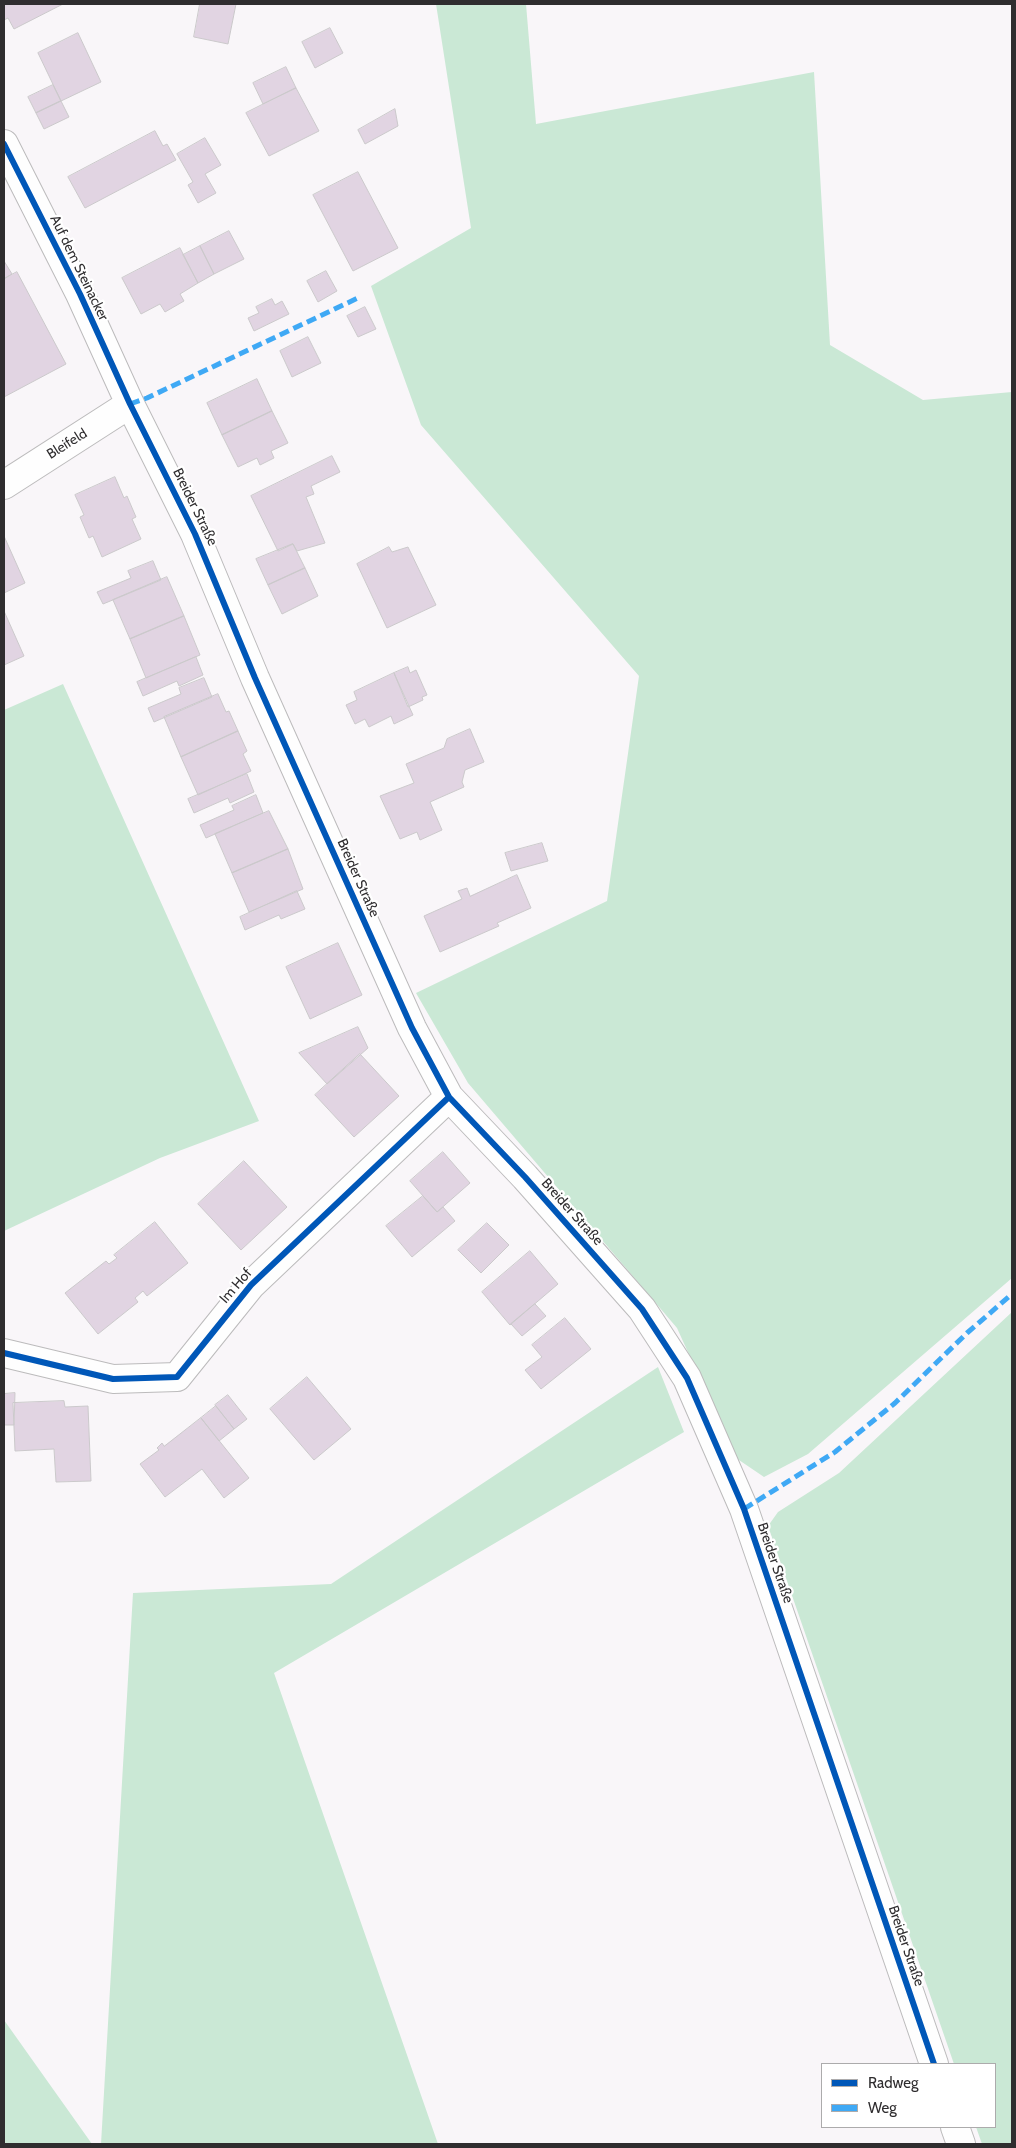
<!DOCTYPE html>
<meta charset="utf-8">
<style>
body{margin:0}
#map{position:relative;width:1016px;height:2148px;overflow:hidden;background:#f9f6f9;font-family:Cabin,sans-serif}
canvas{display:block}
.frame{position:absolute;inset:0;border:5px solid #2f2d2f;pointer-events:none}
.legend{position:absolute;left:821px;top:2063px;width:175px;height:65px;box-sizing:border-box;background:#fff;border:1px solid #acabac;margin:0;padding:6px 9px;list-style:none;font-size:15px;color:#2f2d2f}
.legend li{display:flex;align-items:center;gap:10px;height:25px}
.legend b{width:25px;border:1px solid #acabac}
</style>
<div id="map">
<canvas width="1016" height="2148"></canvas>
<div class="frame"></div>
<ul class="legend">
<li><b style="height:6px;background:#0057b8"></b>Radweg</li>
<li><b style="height:6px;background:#3fa9f5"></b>Weg</li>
</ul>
</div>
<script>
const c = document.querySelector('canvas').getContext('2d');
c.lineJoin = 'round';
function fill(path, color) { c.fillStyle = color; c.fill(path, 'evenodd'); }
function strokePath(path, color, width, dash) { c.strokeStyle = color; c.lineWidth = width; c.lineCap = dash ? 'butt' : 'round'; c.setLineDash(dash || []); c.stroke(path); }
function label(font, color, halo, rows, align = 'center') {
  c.font = font + ' Cabin,sans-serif'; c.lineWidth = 4.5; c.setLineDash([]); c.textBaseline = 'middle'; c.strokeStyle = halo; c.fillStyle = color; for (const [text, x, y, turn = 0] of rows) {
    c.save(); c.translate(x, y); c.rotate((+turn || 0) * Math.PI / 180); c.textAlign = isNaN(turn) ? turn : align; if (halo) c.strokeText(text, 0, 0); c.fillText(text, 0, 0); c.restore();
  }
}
fill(new Path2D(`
 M 436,4 L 526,4 L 536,124 L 814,72 L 830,345 L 923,400 L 1012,392 L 1012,1278 L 808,1454 L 764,1477 L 736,1458 L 677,1328 L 468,1083 L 416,993 L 607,901 L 639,676 L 421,425 L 371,286 L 471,228 Z
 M 63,684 L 259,1121 L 160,1158 L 4,1231 L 4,710 Z
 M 1012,1312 L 1012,2144 L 982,2144 L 976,2127 L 995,2127 L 995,2064 L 954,2064 L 768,1526 L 778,1512 L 839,1473 Z
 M 658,1367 L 684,1432 L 274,1673 L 438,2144 L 101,2144 L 133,1593 L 331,1584 Z
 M 4,2020 L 92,2144 L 4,2144 Z`), '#cae8d5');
const building = new Path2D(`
 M 4,4 L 63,4 L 14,29 L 8,18 L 4,20 Z
 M 200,4 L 236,4 L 228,44 L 194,37 Z
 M 330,28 L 343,53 L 315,68 L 302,42 Z
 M 78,33 L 101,82 L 61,101 L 38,53 Z
 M 286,67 L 296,88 L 263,104 L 253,83 Z
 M 53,85 L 61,101 L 36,113 L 28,97 Z
 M 296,88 L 319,131 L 269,156 L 246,113 Z
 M 61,101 L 69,117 L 44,129 L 36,113 Z
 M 395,109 L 398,126 L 365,144 L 358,130 Z
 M 155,131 L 163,146 L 167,144 L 176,160 L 85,208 L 68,177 Z
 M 205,138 L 221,165 L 205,174 L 216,193 L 198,203 L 188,185 L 193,182 L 177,154 Z
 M 358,172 L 398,248 L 353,271 L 313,195 Z
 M 229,231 L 244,259 L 214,274 L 200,246 Z
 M 200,246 L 214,274 L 198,283 L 183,255 Z
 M 180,248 L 198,283 L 180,294 L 184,301 L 165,312 L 160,304 L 141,314 L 122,278 Z
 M 4,261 L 12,274 L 4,279 Z
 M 326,271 L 337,291 L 318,302 L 307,281 Z
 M 17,272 L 66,364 L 4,397 L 4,279 Z
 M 272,299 L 275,305 L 282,301 L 289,314 L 254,331 L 248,318 L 259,313 L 256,307 Z
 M 365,307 L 376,329 L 358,337 L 347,316 Z
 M 308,337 L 321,363 L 292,377 L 280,351 Z
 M 257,379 L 272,411 L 222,435 L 207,403 Z
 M 272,411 L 288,443 L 271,451 L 274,458 L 260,465 L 257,458 L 238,467 L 222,435 Z
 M 332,456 L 340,472 L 311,486 L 314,494 L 306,497 L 325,543 L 297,551 L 293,544 L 278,551 L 251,496 Z
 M 115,477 L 124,498 L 127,496 L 136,517 L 132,519 L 141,539 L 102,557 L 93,536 L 89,538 L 80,517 L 84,515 L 75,495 Z
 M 4,536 L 25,583 L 4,593 Z
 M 293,544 L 305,568 L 268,585 L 256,559 Z
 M 389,547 L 392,552 L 408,547 L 436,605 L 387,628 L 357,564 Z
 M 153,561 L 161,580 L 103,604 L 97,592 L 131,578 L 128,571 Z
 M 305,568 L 318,596 L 282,614 L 268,585 Z
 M 167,577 L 184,616 L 130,639 L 113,600 Z
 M 4,611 L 24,656 L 4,665 Z
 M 184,616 L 200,655 L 146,678 L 130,639 Z
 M 196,657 L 203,675 L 179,686 L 177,681 L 143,696 L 137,682 Z
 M 408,667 L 410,673 L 416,670 L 427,695 L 422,697 L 423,700 L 408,707 L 394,673 Z
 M 394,673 L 413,715 L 394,724 L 391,716 L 369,727 L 365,719 L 355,724 L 346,705 L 357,700 L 354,692 Z
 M 204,678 L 212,697 L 154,722 L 148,708 L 181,694 L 179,688 Z
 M 218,694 L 226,712 L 229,711 L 238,731 L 181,757 L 164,717 Z
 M 470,729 L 484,762 L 465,770 L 462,782 L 464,787 L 430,802 L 442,830 L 420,840 L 417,832 L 400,839 L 380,796 L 414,783 L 406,764 L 444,748 L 447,739 Z
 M 238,731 L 247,751 L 243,754 L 251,771 L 198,795 L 181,757 Z
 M 247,774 L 254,792 L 230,803 L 228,798 L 194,813 L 188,799 Z
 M 256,795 L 263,813 L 206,838 L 200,825 L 234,810 L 232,806 Z
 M 269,811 L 288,849 L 232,873 L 215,834 Z
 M 542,843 L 548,861 L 511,871 L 505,853 Z
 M 288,849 L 303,889 L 249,912 L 232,873 Z
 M 517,875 L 531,908 L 497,923 L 499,926 L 440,952 L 424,916 L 462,899 L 458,891 L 467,888 L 470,896 Z
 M 297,891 L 305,909 L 281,919 L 279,915 L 245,930 L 240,917 Z
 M 338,943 L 362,995 L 310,1019 L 286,967 Z
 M 358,1027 L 368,1048 L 327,1084 L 299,1053 Z
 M 360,1054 L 399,1096 L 354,1137 L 315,1095 Z
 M 443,1152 L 470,1183 L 437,1212 L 410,1181 Z
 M 244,1161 L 287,1207 L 241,1250 L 198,1204 Z
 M 423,1196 L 437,1212 L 443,1207 L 455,1221 L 412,1257 L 386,1226 Z
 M 155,1222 L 188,1263 L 147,1296 L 143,1291 L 135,1298 L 138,1302 L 98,1334 L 65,1293 L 106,1261 L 109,1264 L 117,1258 L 114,1255 Z
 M 487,1223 L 509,1245 L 481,1273 L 458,1250 Z
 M 530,1251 L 558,1284 L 510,1325 L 482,1292 Z
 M 535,1304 L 546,1316 L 522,1336 L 511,1324 Z
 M 565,1318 L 591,1349 L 541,1389 L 525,1370 L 542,1357 L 532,1345 Z
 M 307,1377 L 351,1429 L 314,1460 L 270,1409 Z
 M 15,1393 L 14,1425 L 4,1425 L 4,1394 Z
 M 228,1395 L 247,1419 L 234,1429 L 215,1405 Z
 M 64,1401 L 65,1407 L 88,1406 L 91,1481 L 56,1482 L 54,1449 L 15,1451 L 13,1403 Z
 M 216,1406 L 234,1429 L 219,1441 L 201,1418 Z
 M 201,1418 L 249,1478 L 224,1498 L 202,1469 L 165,1497 L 140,1464 L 159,1450 L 157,1448 L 162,1443 L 164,1446 Z`);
fill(building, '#e1d4e2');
strokePath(building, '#cbc9cb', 1);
const minor = new Path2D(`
 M 4,144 L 80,294 L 130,404 L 195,534 L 255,678 L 412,1028 L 449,1097 L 525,1177 L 642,1309 L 687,1378 L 744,1509 L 934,2064
 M 4,485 L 130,404
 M 4,1353 L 113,1379 L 177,1377 L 251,1285 L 449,1097
 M 955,2127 L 961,2144`);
strokePath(minor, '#bcbbbc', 30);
strokePath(minor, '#fefefe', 28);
strokePath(new Path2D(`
 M 130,404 L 147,398 L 360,297
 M 744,1509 L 835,1452 L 895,1403 L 967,1333 L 1012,1294`), '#3fa9f5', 5, [10, 5]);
strokePath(new Path2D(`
 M 4,144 L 80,294 L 130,404 L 195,534 L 255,678 L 412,1028 L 449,1097 L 525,1177 L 642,1309 L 687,1378 L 744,1509 L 934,2064
 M 4,1353 L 113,1379 L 177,1377 L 251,1285 L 449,1097`), '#0057b8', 6);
label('14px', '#2f2d2f', '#fff', [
 ["Auf dem Steinacker",79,268,64],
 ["Bleifeld",67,444,-32],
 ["Breider Straße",195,507,64],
 ["Breider Straße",358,878,66],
 ["Breider Straße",572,1212,48],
 ["Im Hof",236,1286,-49],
 ["Breider Straße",775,1563,71],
 ["Breider Straße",906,1946,71]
]);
</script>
